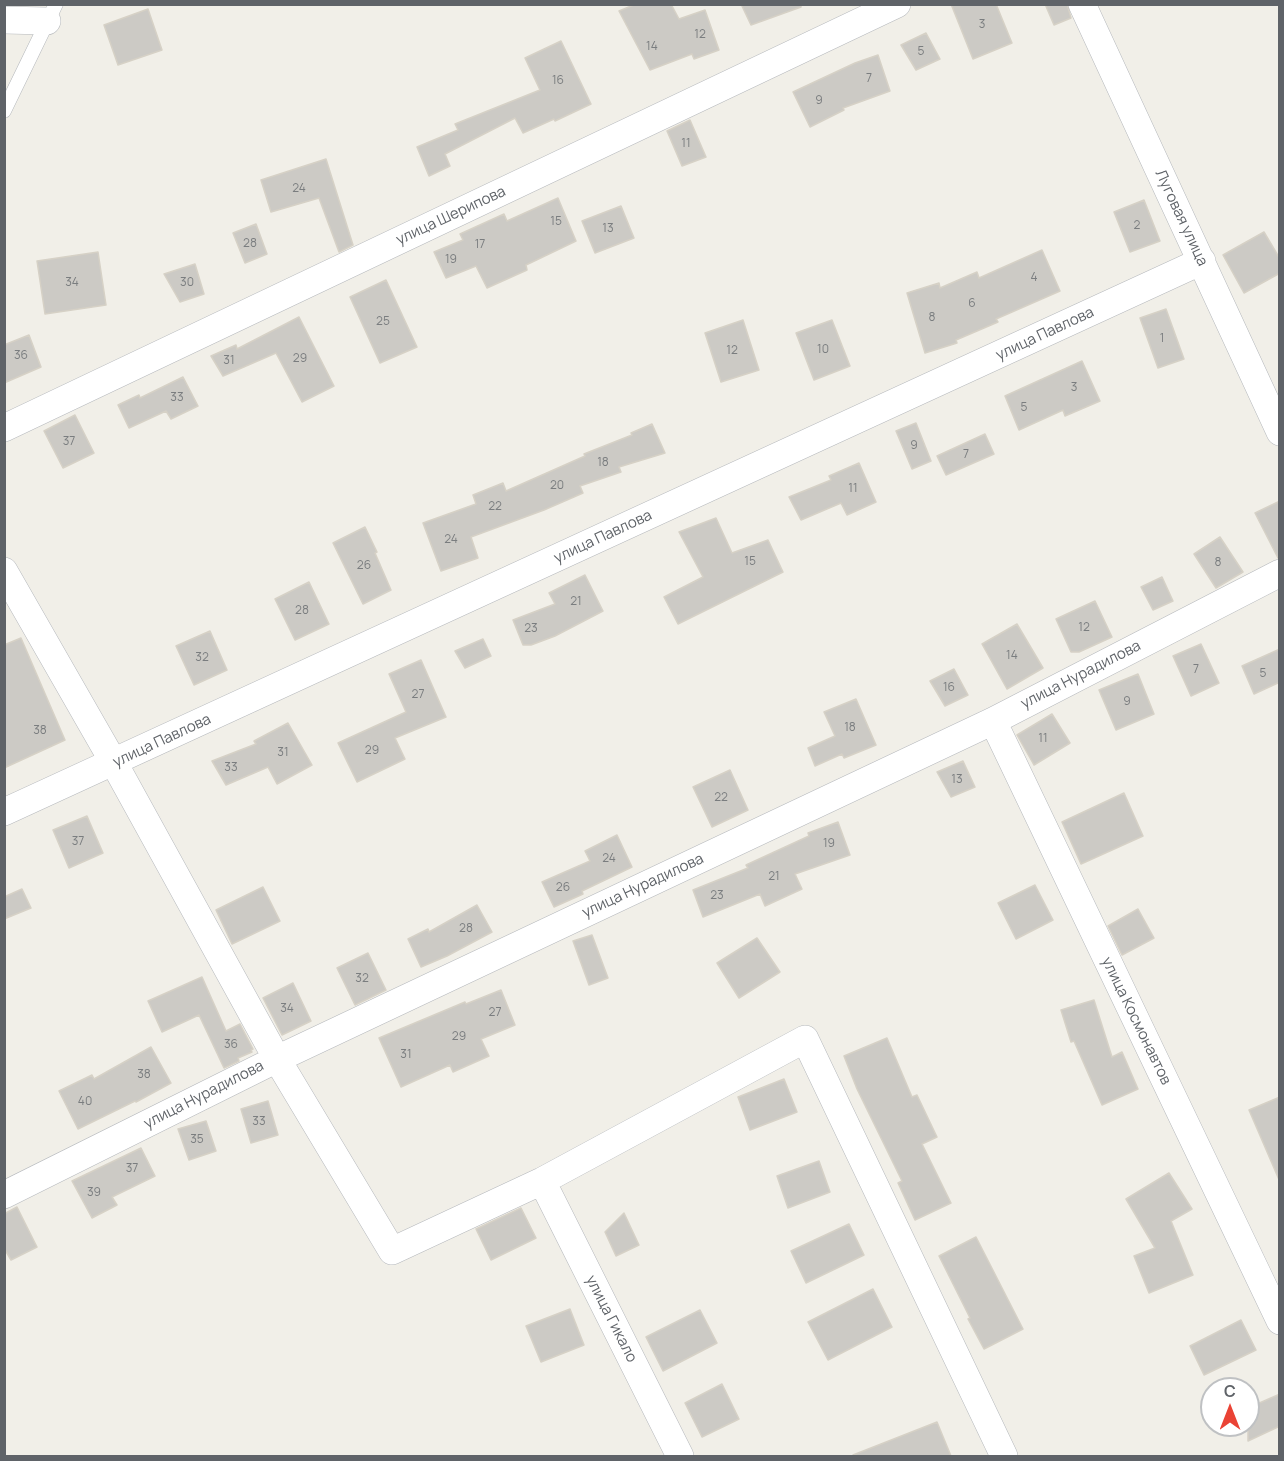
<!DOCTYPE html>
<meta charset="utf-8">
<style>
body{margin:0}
#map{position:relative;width:1284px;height:1461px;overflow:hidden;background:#f1efe8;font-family:Manrope,sans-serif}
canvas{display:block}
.frame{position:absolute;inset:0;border:6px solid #5f6368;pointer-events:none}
.north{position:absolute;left:1200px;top:1377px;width:60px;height:60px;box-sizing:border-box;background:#fff;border:2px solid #bfc1c3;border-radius:50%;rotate:0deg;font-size:16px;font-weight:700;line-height:24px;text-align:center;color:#5f6368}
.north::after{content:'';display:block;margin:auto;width:21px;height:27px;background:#ea4335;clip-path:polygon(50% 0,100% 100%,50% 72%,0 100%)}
</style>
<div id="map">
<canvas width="1284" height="1461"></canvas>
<div class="frame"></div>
<div class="north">С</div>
</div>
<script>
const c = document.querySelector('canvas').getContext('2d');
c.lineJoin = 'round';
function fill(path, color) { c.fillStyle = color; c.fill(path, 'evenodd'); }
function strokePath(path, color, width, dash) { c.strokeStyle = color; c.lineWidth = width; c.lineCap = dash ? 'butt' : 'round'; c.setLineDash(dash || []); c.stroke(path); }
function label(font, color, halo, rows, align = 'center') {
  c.font = font + ' Manrope,sans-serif'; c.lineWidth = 6; c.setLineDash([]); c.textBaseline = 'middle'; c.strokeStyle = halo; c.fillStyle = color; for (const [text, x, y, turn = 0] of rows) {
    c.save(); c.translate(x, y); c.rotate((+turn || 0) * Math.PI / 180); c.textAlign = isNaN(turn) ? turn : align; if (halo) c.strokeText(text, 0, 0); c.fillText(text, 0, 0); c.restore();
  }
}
const building = new Path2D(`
 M 636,4 L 671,4 L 679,19 L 705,10 L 719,50 L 694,59 L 692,54 L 650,70 L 619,11 Z
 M 741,4 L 801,4 L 801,7 L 751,25 Z
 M 951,4 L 996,4 L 1012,43 L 973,59 Z
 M 1045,4 L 1067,4 L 1071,18 L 1054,25 Z
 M 148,9 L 162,50 L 118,65 L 104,25 Z
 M 926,33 L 940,59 L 916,70 L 901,45 Z
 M 561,41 L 591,104 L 555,121 L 554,119 L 523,133 L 515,118 L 445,154 L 450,166 L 429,176 L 417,147 L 458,130 L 455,124 L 540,90 L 525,58 Z
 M 878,55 L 890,91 L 843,108 L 844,110 L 810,127 L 793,92 L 855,63 Z
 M 690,120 L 706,157 L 682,166 L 667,131 Z
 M 326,159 L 353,245 L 339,252 L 319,198 L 271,212 L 261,180 Z
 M 558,198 L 576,241 L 526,265 L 527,270 L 487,288 L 476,266 L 446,278 L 434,252 L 463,240 L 460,234 L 504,214 L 507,221 Z
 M 1144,200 L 1160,241 L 1130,252 L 1114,212 Z
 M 621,206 L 634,238 L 595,253 L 582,221 Z
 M 256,224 L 267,254 L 245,263 L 233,233 Z
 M 1264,232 L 1280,259 L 1280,273 L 1244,293 L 1223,255 Z
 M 1042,250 L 1060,291 L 996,319 L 998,322 L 956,340 L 957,343 L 925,353 L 907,293 L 939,283 L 940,288 L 977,272 L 979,278 Z
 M 98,252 L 106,305 L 45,314 L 37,261 Z
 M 195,264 L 204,294 L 180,302 L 164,274 Z
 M 386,280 L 417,347 L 380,363 L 350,297 Z
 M 1166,309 L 1184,359 L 1158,368 L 1140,318 Z
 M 299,317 L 334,386 L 302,402 L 276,353 L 223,376 L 211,356 L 236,345 L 237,349 Z
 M 743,320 L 759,370 L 721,382 L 705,333 Z
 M 832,320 L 850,366 L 814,380 L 796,333 Z
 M 29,335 L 41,367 L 4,383 L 4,345 Z
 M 1082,361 L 1100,401 L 1065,416 L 1063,410 L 1019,430 L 1005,396 Z
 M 183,377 L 198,406 L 171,419 L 166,411 L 129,428 L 118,405 L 139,395 L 140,398 Z
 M 75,415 L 94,453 L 63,468 L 44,431 Z
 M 916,423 L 931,461 L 912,469 L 896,431 Z
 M 652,424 L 665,453 L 619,467 L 621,472 L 580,486 L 583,493 L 544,510 L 471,537 L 478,558 L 441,571 L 423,523 L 476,504 L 473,495 L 503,483 L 506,491 L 585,456 L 584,454 L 632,435 L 631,433 Z
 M 985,434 L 994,454 L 946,475 L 937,456 Z
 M 859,463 L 876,502 L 847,515 L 841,503 L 801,520 L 789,497 L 831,480 L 829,476 Z
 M 1280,501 L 1280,557 L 1278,558 L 1255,513 Z
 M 716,518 L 732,553 L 768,540 L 783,572 L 678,624 L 664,597 L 703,577 L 679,532 Z
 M 365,527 L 377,552 L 375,553 L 391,590 L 363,604 L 333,543 Z
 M 1220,537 L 1243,572 L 1216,588 L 1194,554 Z
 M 585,575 L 603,611 L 555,636 L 531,645 L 523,645 L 513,620 L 555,604 L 549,593 Z
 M 1162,577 L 1173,601 L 1153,610 L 1141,587 Z
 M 309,582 L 329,624 L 295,640 L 275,599 Z
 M 1095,601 L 1112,637 L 1079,652 L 1071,652 L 1056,619 Z
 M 1017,624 L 1043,668 L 1007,689 L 982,644 Z
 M 210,631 L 227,670 L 194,685 L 176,646 Z
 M 21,638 L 65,740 L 4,768 L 4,645 Z
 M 483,639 L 491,656 L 465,668 L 455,651 Z
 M 1201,644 L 1219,683 L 1191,696 L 1173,656 Z
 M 1280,649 L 1280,682 L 1254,694 L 1242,666 Z
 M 421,660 L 446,717 L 395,738 L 405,759 L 357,782 L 338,743 L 406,712 L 389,674 Z
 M 954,669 L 968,695 L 945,706 L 930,681 Z
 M 1138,674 L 1154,714 L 1116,730 L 1099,690 Z
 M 856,699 L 876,745 L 844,758 L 842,754 L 815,766 L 808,748 L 835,736 L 824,712 Z
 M 1052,714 L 1070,743 L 1034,765 L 1017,735 Z
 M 288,723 L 312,765 L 277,784 L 268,767 L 226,785 L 212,761 L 256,744 L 254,741 Z
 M 963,761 L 975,787 L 951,797 L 937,772 Z
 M 730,770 L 748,810 L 712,827 L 693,787 Z
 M 1124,793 L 1143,836 L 1081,864 L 1062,822 Z
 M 87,816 L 103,853 L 69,868 L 53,830 Z
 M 838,822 L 850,855 L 795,874 L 802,889 L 765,906 L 760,894 L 703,917 L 693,890 L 748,868 L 746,865 L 809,836 L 808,833 Z
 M 617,835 L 632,867 L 582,891 L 583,894 L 554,907 L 542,882 L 590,861 L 585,851 Z
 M 1035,885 L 1053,920 L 1016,939 L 998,903 Z
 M 263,887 L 280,921 L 232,944 L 216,910 Z
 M 22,889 L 31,908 L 4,919 L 4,897 Z
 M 477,905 L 492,932 L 447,956 L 421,967 L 408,939 L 428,929 L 429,932 Z
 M 1138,909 L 1154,938 L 1122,955 L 1108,926 Z
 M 592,935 L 608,978 L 589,985 L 573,941 Z
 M 757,938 L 780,972 L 739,998 L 717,963 Z
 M 368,953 L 386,990 L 355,1005 L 337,968 Z
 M 202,977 L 226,1031 L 240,1024 L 253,1049 L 251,1050 L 252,1052 L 238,1058 L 239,1061 L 224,1068 L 199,1015 L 162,1032 L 148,1001 Z
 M 293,983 L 311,1021 L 282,1035 L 263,998 Z
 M 501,990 L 515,1025 L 481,1039 L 489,1056 L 453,1072 L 450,1065 L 401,1087 L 379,1038 L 465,1002 L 466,1004 Z
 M 1094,1000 L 1112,1057 L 1122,1052 L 1138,1089 L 1102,1105 L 1074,1041 L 1071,1042 L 1061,1010 Z
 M 887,1038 L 912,1097 L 917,1095 L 937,1137 L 922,1144 L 951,1203 L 915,1220 L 898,1183 L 902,1181 L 857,1089 L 844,1056 Z
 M 151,1047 L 171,1083 L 136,1102 L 135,1101 L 78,1129 L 59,1091 L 92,1075 L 94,1079 Z
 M 784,1079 L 797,1112 L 750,1130 L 738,1097 Z
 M 1280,1097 L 1280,1182 L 1249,1110 Z
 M 268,1101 L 278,1135 L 251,1143 L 241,1109 Z
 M 206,1121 L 216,1151 L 189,1160 L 178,1129 Z
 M 141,1148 L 155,1176 L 112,1197 L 117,1205 L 92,1218 L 72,1181 Z
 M 819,1161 L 830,1192 L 788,1208 L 777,1176 Z
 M 1169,1173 L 1192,1209 L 1171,1221 L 1193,1275 L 1149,1293 L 1134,1256 L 1155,1248 L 1126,1199 Z
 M 17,1207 L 37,1247 L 11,1260 L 4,1248 L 4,1214 Z
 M 521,1208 L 536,1238 L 491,1260 L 476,1229 Z
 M 624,1213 L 639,1245 L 616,1256 L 605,1232 Z
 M 849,1224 L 864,1255 L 806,1283 L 791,1251 Z
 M 976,1237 L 1023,1329 L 984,1349 L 968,1319 L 970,1318 L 939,1256 Z
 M 873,1289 L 892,1327 L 828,1360 L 808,1322 Z
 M 570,1309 L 584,1345 L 541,1362 L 526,1326 Z
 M 700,1310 L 717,1343 L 663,1371 L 646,1337 Z
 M 1241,1320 L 1256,1350 L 1204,1375 L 1190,1346 Z
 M 722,1384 L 739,1419 L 702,1437 L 685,1403 Z
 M 1280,1394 L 1280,1426 L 1248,1441 L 1248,1408 Z
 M 937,1422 L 951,1456 L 853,1456 L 853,1455 Z`);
fill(building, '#cccac5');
strokePath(building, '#d6d1c6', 1.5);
const lane = new Path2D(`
 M 4,111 L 56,4`);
const street = new Path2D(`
 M 1082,4 L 1280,432
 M 4,20 L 47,21
 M 4,428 L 897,4
 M 4,571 L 114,763 L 277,1059 L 392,1251 L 542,1181 L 805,1039 L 1004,1456
 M 993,721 L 1280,1321
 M 4,812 L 1202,261
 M 542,1181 L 680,1456
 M 4,1195 L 277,1059 L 993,721 L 1280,573`);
strokePath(lane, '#b5b8bc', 15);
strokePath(street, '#b5b8bc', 28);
strokePath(lane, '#fff', 14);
strokePath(street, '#fff', 27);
label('12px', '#7a7d7f', null, [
 ["3",982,25],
 ["12",700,35],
 ["14",652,47],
 ["5",921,52],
 ["7",869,79],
 ["16",558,81],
 ["9",819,101],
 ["11",686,144],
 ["24",299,189],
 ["15",556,222],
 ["2",1137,226],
 ["13",608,229],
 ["28",250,244],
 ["17",480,245],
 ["19",451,260],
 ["4",1034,278],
 ["34",72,283],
 ["30",187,283],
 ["6",972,304],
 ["8",932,318],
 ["25",383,322],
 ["1",1162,339],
 ["10",823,350],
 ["12",732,351],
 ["36",21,356],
 ["29",300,359],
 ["31",229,361],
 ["3",1074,388],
 ["33",177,398],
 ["5",1024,408],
 ["37",69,442],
 ["9",914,446],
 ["7",966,455],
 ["18",603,463],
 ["20",557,486],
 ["11",853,489],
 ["22",495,507],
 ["24",451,540],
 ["15",750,562],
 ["8",1218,563],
 ["26",364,566],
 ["21",576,602],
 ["28",302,611],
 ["12",1084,628],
 ["23",531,629],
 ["14",1012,656],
 ["32",202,658],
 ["7",1196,670],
 ["5",1263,674],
 ["16",949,688],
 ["27",418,695],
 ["9",1127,702],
 ["18",850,728],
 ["38",40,731],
 ["11",1043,739],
 ["29",372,751],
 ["31",283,753],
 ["33",231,768],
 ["13",957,780],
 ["22",721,798],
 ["37",78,842],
 ["19",829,844],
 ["24",609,859],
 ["21",774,877],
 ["26",563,888],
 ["23",717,896],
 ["28",466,929],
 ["32",362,979],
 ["34",287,1009],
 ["27",495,1013],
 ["29",459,1037],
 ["36",231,1045],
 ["31",406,1055],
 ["38",144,1075],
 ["40",85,1102],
 ["33",259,1122],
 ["35",197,1140],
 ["37",132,1169],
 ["39",94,1193]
]);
label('15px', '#5f6368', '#fff', [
 ["улица Шерипова",451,216,-25],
 ["Луговая улица",1181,218,65],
 ["улица Павлова",1045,334,-25],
 ["улица Павлова",603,537,-25],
 ["улица Нурадилова",1081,675,-27],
 ["улица Павлова",162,741,-25],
 ["улица Нурадилова",643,886,-25],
 ["улица Космонавтов",1136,1021,64],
 ["улица Нурадилова",204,1095,-27],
 ["улица Гикало",611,1319,63]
]);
</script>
